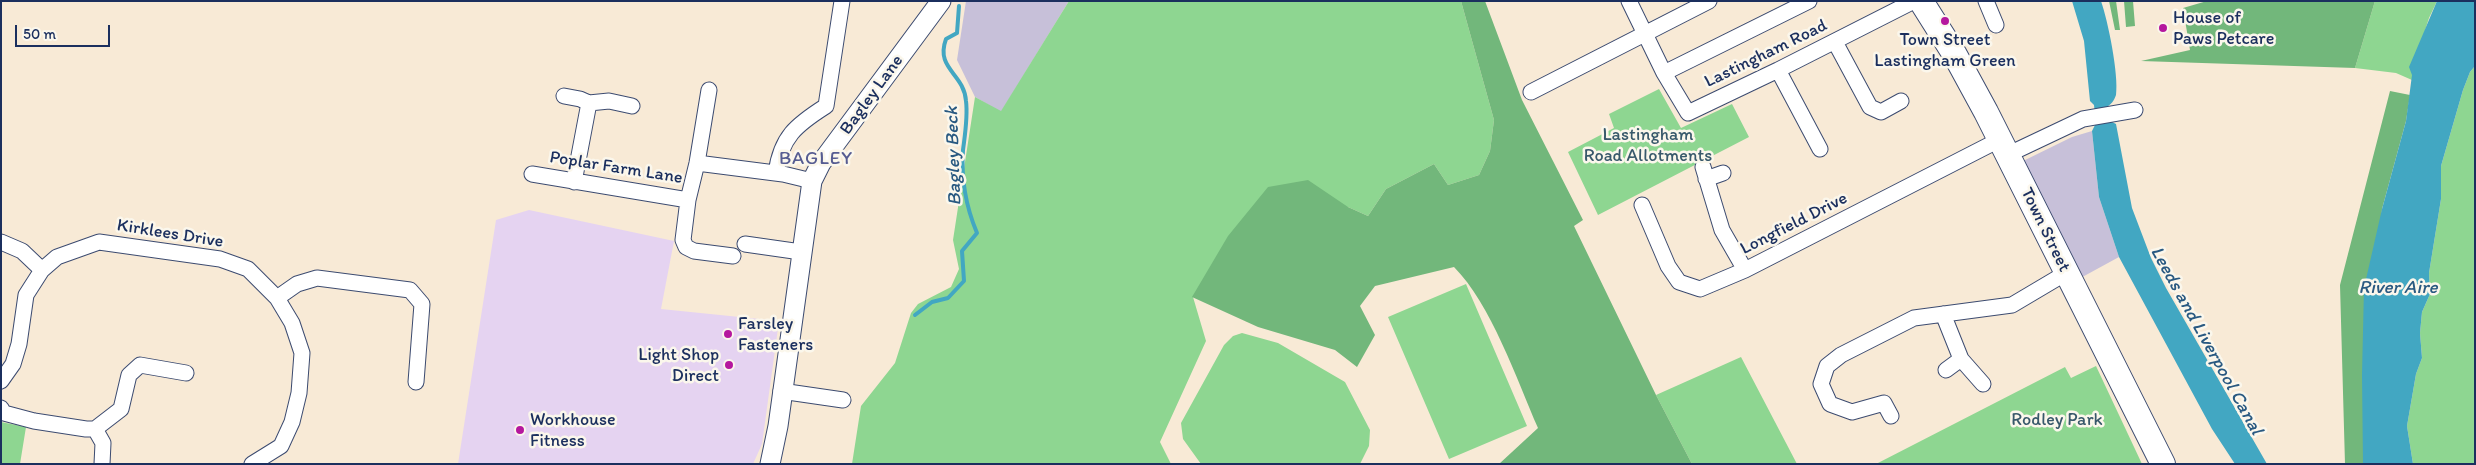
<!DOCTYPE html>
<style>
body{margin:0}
#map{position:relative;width:2476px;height:465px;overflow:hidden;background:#f8ead6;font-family:Itim,sans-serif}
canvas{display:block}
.frame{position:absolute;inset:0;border:2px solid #1b2f5e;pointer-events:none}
.scale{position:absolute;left:15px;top:25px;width:95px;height:22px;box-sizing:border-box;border:2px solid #1b2f5e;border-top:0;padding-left:6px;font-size:15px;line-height:18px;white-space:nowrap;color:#1b2f5e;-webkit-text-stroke:4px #fbf7ec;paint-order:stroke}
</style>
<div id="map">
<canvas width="2476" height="465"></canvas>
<div class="frame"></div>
<div class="scale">50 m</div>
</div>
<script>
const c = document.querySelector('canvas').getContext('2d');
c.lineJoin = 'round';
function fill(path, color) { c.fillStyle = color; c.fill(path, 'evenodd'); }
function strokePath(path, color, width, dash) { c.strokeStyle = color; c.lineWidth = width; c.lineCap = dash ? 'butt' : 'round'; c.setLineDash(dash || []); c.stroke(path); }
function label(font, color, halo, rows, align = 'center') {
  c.font = font + ' Itim,sans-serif'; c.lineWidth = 5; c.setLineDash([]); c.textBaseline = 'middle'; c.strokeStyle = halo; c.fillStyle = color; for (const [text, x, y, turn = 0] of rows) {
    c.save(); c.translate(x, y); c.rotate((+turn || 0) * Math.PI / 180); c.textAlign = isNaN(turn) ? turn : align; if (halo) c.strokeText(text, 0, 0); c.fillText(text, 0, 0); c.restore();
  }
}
fill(new Path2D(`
 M 529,210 L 674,241 L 661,309 L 779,321 L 762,444 L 753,464 L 458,464 L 496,220 Z`), '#e5d3f1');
fill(new Path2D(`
 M 966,1 L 1069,1 L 1001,112 L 975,97 L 957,60 Z
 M 2092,131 L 2099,197 L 2119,257 L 2075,281 L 2019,163 L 2072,137 Z`), '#c7c0d9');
fill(new Path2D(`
 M 1069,1 L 1461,1 L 1494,120 L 1490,151 L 1479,175 L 1448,185 L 1434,164 L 1386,189 L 1368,216 L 1348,207 L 1193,297 L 1206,341 L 1160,442 L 1171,464 L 852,464 L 861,406 L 895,363 L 911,313 L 918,304 L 951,287 L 959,269 L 953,240 L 975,97 L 1001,111 Z
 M 2375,1 L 2437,1 L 2429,18 L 2412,71 L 2412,80 L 2396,73 L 2355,68 Z
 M 2475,66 L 2475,464 L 2413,464 L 2407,426 L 2416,374 L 2422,358 L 2420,333 L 2422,312 L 2430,294 L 2429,273 L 2441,199 L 2441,166 L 2463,90 L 2470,72 Z
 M 1659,89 L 1681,128 L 1732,104 L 1749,137 L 1598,215 L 1568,152 L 1614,128 L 1609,114 Z
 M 1466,284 L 1527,426 L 1449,459 L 1388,317 Z
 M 1242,333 L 1278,343 L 1345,382 L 1370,430 L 1369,446 L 1360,464 L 1201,464 L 1183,439 L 1181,423 L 1224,345 L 1233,336 Z
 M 1741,357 L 1797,464 L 1692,464 L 1656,395 Z
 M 2096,366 L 2142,464 L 1876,464 L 2065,367 L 2071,378 Z
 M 1,422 L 26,427 L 20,464 L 1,464 Z`), '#8ed691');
fill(new Path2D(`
 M 1461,1 L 1485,1 L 1522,100 L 1583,220 L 1574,226 L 1656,395 L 1692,464 L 1499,464 L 1538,428 C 1517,380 1491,304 1454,267 L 1375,286 L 1360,306 L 1375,335 L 1357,367 L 1335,350 L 1258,327 L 1192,297 L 1228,236 L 1268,187 L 1308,180 L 1348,207 L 1368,216 L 1386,189 L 1434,164 L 1448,185 L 1479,175 L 1490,151 L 1494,120 Z
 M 2109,1 L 2116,1 L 2120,30 L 2115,30 Z
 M 2124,1 L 2133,1 L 2135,26 L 2126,27 Z
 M 2207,1 L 2375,1 L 2355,68 L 2141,61 L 2190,50 L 2183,8 Z
 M 2390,91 L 2410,95 L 2406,121 L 2382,209 L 2363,464 L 2345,464 L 2340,285 Z`), '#72b77b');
fill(new Path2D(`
 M 2072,1 L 2101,1 C 2108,21 2119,75 2116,95 C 2114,101 2111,104 2107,107 L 2108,120 L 2116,124 L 2132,208 L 2151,258 L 2166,288 L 2267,464 L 2235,464 L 2212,429 L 2119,257 L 2099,197 L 2092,131 L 2096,123 L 2094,105 L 2090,101 L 2084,41 Z
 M 2437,1 L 2475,1 L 2475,66 L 2470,72 L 2463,90 L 2441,166 L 2441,199 L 2429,273 L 2430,294 L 2422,312 L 2420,333 L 2422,358 L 2416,374 L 2407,426 L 2413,464 L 2363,464 L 2362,375 L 2364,288 L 2382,209 L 2406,121 L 2412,75 L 2409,67 Z`), '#42a7c2');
strokePath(new Path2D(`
 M 915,315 L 932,302 L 948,298 L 964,281 L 962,251 L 977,233 C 966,207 961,179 963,150 C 965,134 968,117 966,101 C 964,73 935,69 946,39 L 957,33 L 959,6`), '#42a7c2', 4);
const minor = new Path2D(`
 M 1629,1 L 1664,73 L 1688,113 L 1778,70 L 1914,1
 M 1986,1 L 1996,25
 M 1835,42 L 1870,107 L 1881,112 L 1901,101
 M 1778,70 L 1820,149
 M 1664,73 L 1809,1
 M 1531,92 L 1709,1
 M 564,96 L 580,99 L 589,103 L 609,101 L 632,106
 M 2007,155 L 2083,119 L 2135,110
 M 697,163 L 783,174 L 812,181
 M 1703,167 L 1722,230 L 1745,270
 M 776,173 C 781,137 796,125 826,106 L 842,1
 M 532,174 L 688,200 L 697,163 L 709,90
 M 1706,179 L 1723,173
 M 574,182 L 589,103
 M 688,200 L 683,240 L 686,247 L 694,251 L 733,256
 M 1642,205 L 1668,266 L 1679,282 L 1700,289 L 1745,270 L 1999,140
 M 1,242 L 22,251 L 42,270
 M 745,244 L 801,252
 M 277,298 L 297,284 L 317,278 L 410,290 L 422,304 L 416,382
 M 1943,314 L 1961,359 L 1983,384
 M 1946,370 L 1961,359
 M 1,381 L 13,364 L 19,344 L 26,295 L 42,270 L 57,257 L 99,242 L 220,259 L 248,269 L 277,298 L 292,323 L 302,353 L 299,393 L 292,422 L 281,446 L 252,464
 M 781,391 L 843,400
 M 1,408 L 4,413 L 34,421 L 86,429 L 95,429 L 121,409 L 129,375 L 140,365 L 186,373
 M 1891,416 L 1884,403 L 1852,412 L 1830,404 L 1821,384 L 1827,366 L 1841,355 L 1914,318 L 2012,305 L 2066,273
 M 95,429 L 103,443 L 102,464`);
const tertiary = new Path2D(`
 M 770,464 L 778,426 L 812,181 L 821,163 L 941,1`);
const primary = new Path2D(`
 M 1921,1 L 1955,55 L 1986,112 L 2163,464`);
strokePath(minor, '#3c4b70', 17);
strokePath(tertiary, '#3c4b70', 21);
strokePath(primary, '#3c4b70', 26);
strokePath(minor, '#fff', 15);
strokePath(tertiary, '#fff', 19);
strokePath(primary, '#fff', 24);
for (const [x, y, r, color] of [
 [1945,21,5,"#b5179e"],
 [2163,28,5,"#b5179e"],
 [728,334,5,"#b5179e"],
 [729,365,5,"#b5179e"],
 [520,430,5,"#b5179e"]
]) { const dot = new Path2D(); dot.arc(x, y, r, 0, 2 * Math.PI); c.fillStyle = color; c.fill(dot); strokePath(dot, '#fbf7ec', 2); }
label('18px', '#1b2f5e', '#fbf7ec', [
 ["House of",2173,18],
 ["Paws Petcare",2173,39],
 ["Town Street",1945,40,"center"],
 ["Lastingham Green",1945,61,"center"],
 ["Farsley",738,324],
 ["Fasteners",738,345],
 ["Light Shop",719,355,"right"],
 ["Direct",719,376,"right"],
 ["Workhouse",530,420],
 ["Fitness",530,441]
], 'left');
label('18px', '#1b2f5e', '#fbf7ec', [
 ["Lastingham Road",1766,54,-26],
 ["Bagley Lane",872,95,-54],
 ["Poplar Farm Lane",616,168,9],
 ["Longfield Drive",1794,224,-27],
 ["Town Street",2045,230,64],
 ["Kirklees Drive",170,234,9]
]);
label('18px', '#38596b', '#fbf7ec', [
 ["Lastingham",1648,135],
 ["Road Allotments",1648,156],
 ["Rodley Park",2057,420]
]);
label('italic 19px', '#295981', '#fbf7ec', [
 ["Bagley Beck",954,156,-92],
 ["River Aire",2398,288],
 ["Leeds and Liverpool Canal",2206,341,61]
]);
c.letterSpacing = '1px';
label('19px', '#565c91', '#fbf7ec', [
 ["BAGLEY",816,159]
]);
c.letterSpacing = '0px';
</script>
